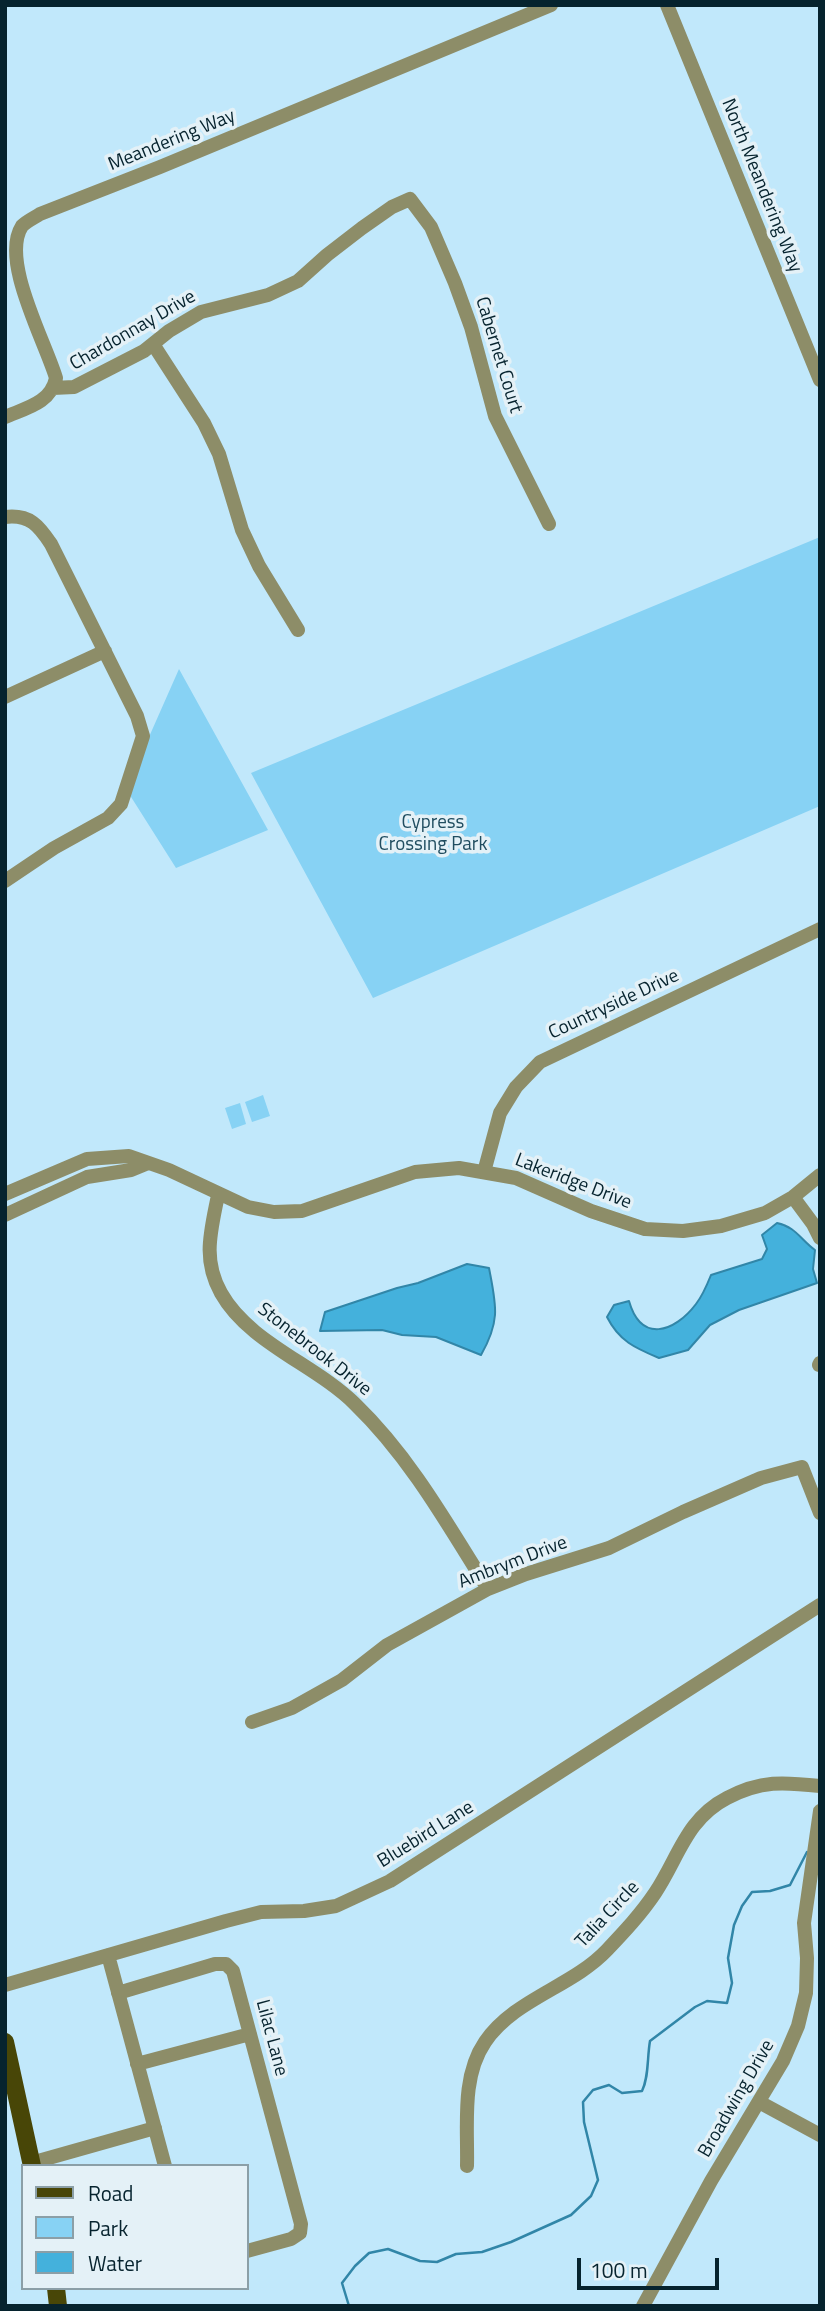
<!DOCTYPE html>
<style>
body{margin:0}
#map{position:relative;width:825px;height:2311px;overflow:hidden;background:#c1e8fb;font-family:"Titillium Web",sans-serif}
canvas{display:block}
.frame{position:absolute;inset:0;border:7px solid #06232e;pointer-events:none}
.legend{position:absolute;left:21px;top:2164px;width:228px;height:126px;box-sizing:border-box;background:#e4f1f7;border:2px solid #8b9fa7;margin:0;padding:9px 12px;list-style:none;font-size:21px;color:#06232e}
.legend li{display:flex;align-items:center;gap:14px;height:35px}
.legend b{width:35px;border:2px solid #8b9fa7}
.scale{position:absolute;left:577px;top:2258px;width:142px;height:32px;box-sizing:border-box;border:4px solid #06232e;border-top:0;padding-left:9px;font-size:21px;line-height:24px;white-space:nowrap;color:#06232e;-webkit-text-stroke:5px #e4f1f7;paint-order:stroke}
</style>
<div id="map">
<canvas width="825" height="2311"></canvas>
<div class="frame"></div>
<ul class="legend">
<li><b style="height:9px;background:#484607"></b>Road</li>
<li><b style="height:19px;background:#87d2f4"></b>Park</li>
<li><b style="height:19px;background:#44b1dc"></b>Water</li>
</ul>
<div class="scale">100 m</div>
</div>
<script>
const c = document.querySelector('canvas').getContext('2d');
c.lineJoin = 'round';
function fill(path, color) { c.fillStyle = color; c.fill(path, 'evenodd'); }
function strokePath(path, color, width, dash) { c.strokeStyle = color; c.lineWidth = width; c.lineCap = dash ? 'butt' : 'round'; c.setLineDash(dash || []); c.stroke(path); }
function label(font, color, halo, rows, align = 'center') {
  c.font = font + ' "Titillium Web",sans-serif'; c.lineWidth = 7; c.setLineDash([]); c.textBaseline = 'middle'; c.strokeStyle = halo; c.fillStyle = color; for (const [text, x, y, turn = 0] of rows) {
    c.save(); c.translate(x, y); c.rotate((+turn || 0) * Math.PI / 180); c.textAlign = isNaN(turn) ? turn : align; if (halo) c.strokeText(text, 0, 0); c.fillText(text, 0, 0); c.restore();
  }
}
fill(new Path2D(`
 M 820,537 L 820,806 L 373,998 L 251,773 Z
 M 179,669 L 268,830 L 176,868 L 126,789 Z
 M 263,1095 L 270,1116 L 252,1122 L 245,1102 Z
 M 240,1103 L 246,1124 L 232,1129 L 225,1108 Z`), '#87d2f4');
const water = new Path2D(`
 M 777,1223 C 796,1227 800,1239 815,1250 L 813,1269 L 817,1283 L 739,1310 L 710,1325 L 688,1350 L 659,1358 C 635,1348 619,1341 607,1317 L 614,1305 L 629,1301 C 641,1343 674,1333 696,1304 C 703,1295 707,1285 711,1275 L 762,1259 L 767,1249 L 762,1235 Z
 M 467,1264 L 489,1268 C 496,1305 501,1320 481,1355 L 436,1337 L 402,1335 L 382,1330 L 320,1331 L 325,1312 L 397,1288 L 418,1283 Z`);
fill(water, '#44b1dc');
strokePath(water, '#3186a8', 2);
strokePath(new Path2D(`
 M 349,2306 L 342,2283 L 355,2266 L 369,2253 L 388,2249 L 420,2261 L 437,2262 L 456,2254 L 482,2252 L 511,2242 L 571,2215 L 591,2196 L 598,2180 L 584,2122 L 583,2102 L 593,2090 L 609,2085 L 622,2093 L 642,2091 C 649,2077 647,2058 650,2041 L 695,2007 L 707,2001 L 727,2003 L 732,1983 L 728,1958 L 734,1925 L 742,1906 L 752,1892 L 770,1891 L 790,1885 L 807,1852`), '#3186a8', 2.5);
strokePath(new Path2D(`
 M 667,5 L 820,380
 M 153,344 L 204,423 L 219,454 L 242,530 L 259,566 L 298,630
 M 53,388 L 74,387 L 144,351 L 169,331 L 201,312 L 268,295 L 298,281 L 327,255 L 362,228 L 392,207 L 410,199 L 431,227 L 455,283 L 471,327 L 495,416 L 549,524
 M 5,417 C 26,408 51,403 56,378 C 45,341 0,260 22,226 C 27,221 34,218 40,214 L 160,167 L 551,5
 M 5,517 C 30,514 39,526 51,544 L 137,716 L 143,736 L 121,804 L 108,818 L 54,848 L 5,881
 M 5,697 L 105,651
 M 484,1172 L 500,1113 L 516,1087 L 540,1062 L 820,929
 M 5,1194 L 87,1159 L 129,1156 L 169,1170 L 248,1207 L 274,1212 L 302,1211 L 415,1172 L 459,1168 L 516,1178 L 591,1211 L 645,1229 L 683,1231 L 721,1226 L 765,1213 L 793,1197 L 820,1175
 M 218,1195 C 211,1231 202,1259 221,1293 C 249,1343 316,1365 355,1404 C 410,1457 448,1525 488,1589
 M 793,1197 L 813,1224 L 820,1238
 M 5,1215 L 87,1177 L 131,1170 L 148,1163
 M 819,1365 L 820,1363
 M 252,1722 L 292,1708 L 342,1680 L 387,1645 L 488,1589 L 526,1574 L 609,1548 L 683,1512 L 761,1478 L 802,1467 L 820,1513
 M 108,1955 L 165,2166
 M 5,1985 L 226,1921 L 261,1912 L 304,1911 L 336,1906 L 390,1881 L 820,1605
 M 118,1993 L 215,1964 L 226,1964 L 233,1971 L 301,2224 L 300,2233 L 291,2239 L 247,2251
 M 137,2064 L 250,2034
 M 759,2102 L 820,2135
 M 31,2163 L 155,2128
 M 467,2166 C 468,2126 461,2077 485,2042 C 514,1999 572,1987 607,1950 C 624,1932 641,1914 655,1893 C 678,1859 686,1819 727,1798 C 761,1780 784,1782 820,1786
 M 643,2306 L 711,2181 L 783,2061 L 798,2026 L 806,1993 L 807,1958 L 804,1923 L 820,1811`), '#8d8d68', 14);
strokePath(new Path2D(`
 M 5,2042 L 32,2166
 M 56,2288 L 58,2306`), '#484607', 18);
label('19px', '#06232e', '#e4f1f7', [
 ["Meandering Way",172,141,-22],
 ["North Meandering Way",761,186,68],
 ["Chardonnay Drive",133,331,-30],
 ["Cabernet Court",498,355,73],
 ["Countryside Drive",614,1005,-25],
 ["Lakeridge Drive",573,1182,21],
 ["Stonebrook Drive",314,1350,38],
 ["Ambrym Drive",513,1563,-21],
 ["Bluebird Lane",426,1835,-32],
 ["Talia Circle",608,1915,-47],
 ["Lilac Lane",271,2038,75],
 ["Broadwing Drive",737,2099,-60]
]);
label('19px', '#204d60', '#e4f1f7', [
 ["Cypress",433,823],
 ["Crossing Park",433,845]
]);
</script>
